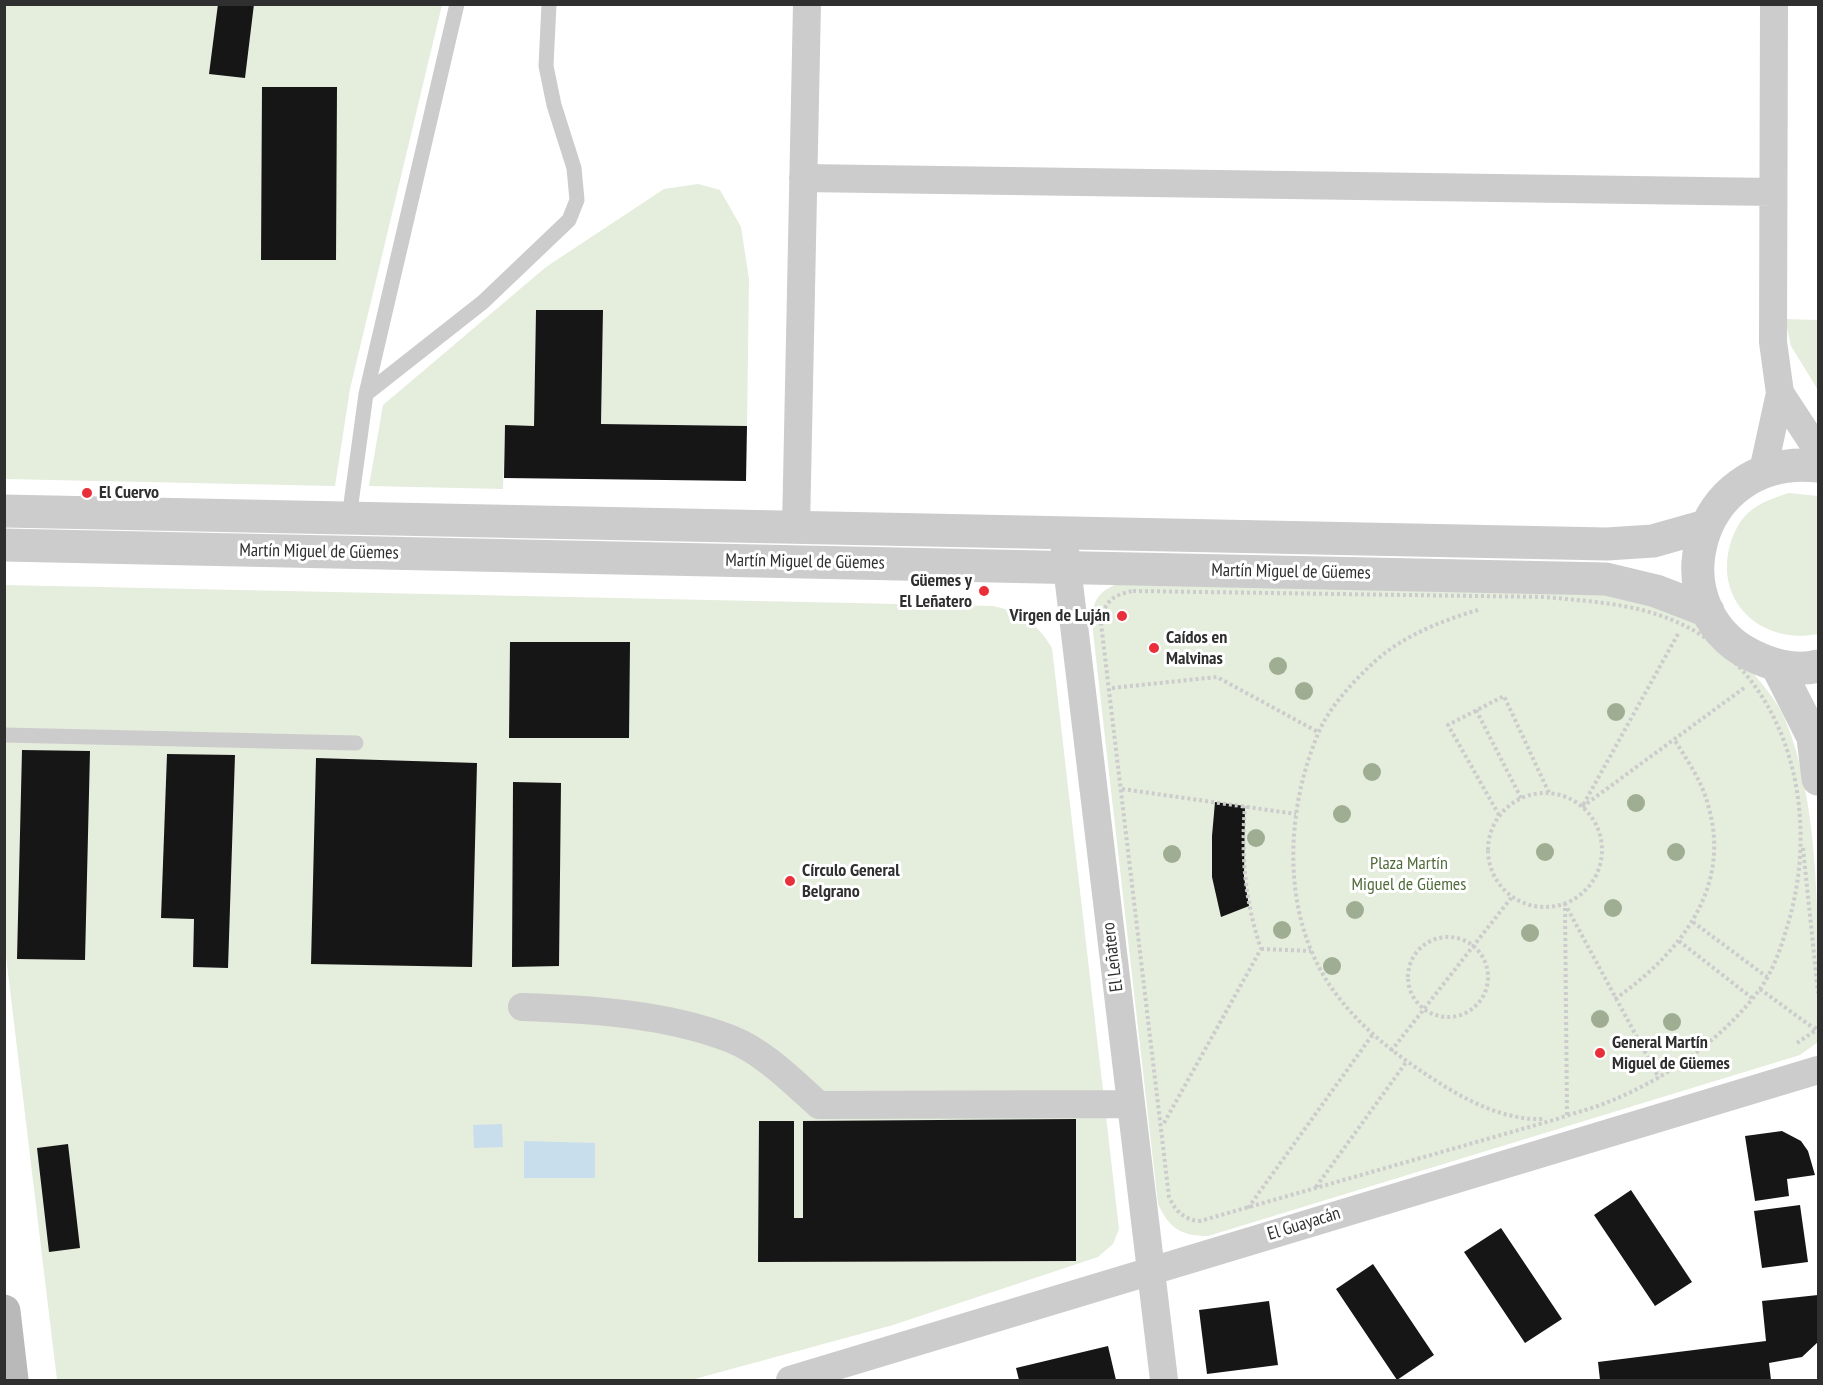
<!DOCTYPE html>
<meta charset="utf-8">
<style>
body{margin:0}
#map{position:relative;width:1823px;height:1385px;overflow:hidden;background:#fff;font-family:"PT Sans Narrow",sans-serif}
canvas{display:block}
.frame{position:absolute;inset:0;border:6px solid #2f2f2f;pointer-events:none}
</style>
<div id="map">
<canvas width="1823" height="1385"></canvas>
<div class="frame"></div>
</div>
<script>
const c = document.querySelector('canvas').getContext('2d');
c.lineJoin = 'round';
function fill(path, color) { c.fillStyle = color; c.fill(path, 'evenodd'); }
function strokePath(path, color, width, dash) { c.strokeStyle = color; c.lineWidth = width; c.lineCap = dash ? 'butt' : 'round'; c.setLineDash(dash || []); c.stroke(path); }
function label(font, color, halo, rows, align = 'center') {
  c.font = font + ' "PT Sans Narrow",sans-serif'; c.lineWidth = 6; c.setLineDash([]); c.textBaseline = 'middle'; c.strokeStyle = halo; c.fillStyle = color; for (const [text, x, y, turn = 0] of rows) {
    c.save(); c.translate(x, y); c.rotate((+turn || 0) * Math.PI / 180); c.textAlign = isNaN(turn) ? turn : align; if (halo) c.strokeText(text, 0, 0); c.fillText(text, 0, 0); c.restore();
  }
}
fill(new Path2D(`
 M 5,5 L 442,5 L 350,389 L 335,486 L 5,479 Z
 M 698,184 L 720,190 L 741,227 L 749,279 L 747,426 L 601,424 L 603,311 L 536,310 L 534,426 L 505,426 L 503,489 L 369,486 L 383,405 L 546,267 L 664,189 Z
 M 1785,319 L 1818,320 L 1818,390 L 1791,346 Z
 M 1789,493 L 1818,496 L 1818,634 C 1763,645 1714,603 1730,545 C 1733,534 1739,521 1748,513 C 1760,502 1774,498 1789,493 Z
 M 1119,583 L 1602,592 C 1635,599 1672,609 1701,626 C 1716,634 1730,649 1742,661 C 1756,676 1771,693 1781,711 C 1823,798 1818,945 1818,1042 L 1800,1055 L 1208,1236 C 1181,1236 1169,1228 1158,1204 L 1092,623 C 1093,599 1097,593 1119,583 Z
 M 4,585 L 993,606 C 1021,612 1037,623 1052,648 L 1119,1229 L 1113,1244 L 1098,1257 L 893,1325 L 691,1380 L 57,1380 L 5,948 Z`), '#e5eddd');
fill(new Path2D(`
 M 502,1124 L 503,1147 L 474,1148 L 473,1125 Z
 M 524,1141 L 595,1143 L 595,1178 L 524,1178 Z`), '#c9deed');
fill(new Path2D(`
 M 218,4 L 254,4 L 245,78 L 209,74 Z
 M 262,87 L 337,87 L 336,260 L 261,260 Z
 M 536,310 L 603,310 L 601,424 L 747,426 L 746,481 L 504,478 L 505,425 L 534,426 Z
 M 510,642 L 630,642 L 629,738 L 509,738 Z
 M 22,750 L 90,751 L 85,960 L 17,959 Z
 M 167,754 L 235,755 L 228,968 L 193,967 L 194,919 L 161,918 Z
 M 316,758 L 477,763 L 472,967 L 311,964 Z
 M 513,782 L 561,783 L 559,966 L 512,967 Z
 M 1215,802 L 1245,806 L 1244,877 L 1249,906 L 1221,917 L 1212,877 L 1212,836 Z
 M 1076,1119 L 1076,1261 L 758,1262 L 759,1121 L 794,1121 L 794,1218 L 803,1218 L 803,1121 Z
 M 1782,1131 L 1801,1141 L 1808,1151 L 1815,1175 L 1787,1179 L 1789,1196 L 1755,1201 L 1745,1136 Z
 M 68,1144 L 80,1248 L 49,1252 L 37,1148 Z
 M 1631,1190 L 1692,1282 L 1655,1306 L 1594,1215 Z
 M 1800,1205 L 1808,1262 L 1762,1268 L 1754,1211 Z
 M 1501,1228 L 1562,1319 L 1525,1343 L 1464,1252 Z
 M 1373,1264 L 1434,1355 L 1397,1380 L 1336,1289 Z
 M 1818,1295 L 1818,1342 L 1802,1357 L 1769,1363 L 1771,1380 L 1600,1380 L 1598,1362 L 1766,1341 L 1762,1301 Z
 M 1269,1301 L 1278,1365 L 1207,1374 L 1199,1310 Z
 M 1108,1346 L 1116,1380 L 1019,1380 L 1016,1368 Z`), '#161616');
strokePath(new Path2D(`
 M 1133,591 L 1544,597 C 1598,602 1653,604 1701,635 C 1796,696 1819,825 1787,927 C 1781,948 1773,971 1760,989 C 1725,1037 1667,1078 1613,1100 C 1595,1108 1576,1112 1557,1119 L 1200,1221 C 1185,1220 1176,1212 1169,1197 L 1101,623 C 1104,602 1112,595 1133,591 Z
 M 1478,610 C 1440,621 1398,638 1370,666 C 1350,685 1328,709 1318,734 C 1285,812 1281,915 1331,987 C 1355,1022 1388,1049 1424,1073 C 1458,1096 1501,1121 1544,1119
 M 1678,634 L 1582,807 L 1744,688
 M 1112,688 L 1217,677 L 1318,732
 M 1476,710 L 1521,798
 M 1122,789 L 1296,814
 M1488 850a57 57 0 1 1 114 0a57 57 0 1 1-114 0Z
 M 1499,815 L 1448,725 L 1504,696 L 1549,793
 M 1803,848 L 1818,993
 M 1693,922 L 1767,977
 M1408 977a40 40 0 1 1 80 0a40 40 0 1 1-80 0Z
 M 1679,941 L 1752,998
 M 1261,949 L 1311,951
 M 1760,989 L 1816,1030
 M 1615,999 C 1679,954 1733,888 1708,805 C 1702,781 1687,760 1674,739
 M 1797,1043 L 1816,1030 L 1818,1023
 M 1391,1051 L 1511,898
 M 1567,1115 L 1565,904 L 1659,1078
 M 1164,1123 L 1261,949 C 1245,901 1241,856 1245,806
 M 1316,1187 L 1407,1061
 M 1248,1208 L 1373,1034`), '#ccc', 4, [3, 3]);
strokePath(new Path2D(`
 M 366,394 L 483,302 L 569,220 L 577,200 L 574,168 L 554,105 L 546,66 L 549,4
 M 349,518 L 366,394 L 457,4
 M 4,735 L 356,743`), '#ccc', 15);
strokePath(new Path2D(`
 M 803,178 L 1773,192
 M 1780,393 L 1818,451
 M 1763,471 L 1780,393 L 1773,342 L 1774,4
 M 796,528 L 807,4
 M 1063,533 L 1164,1380
 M 522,1007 C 589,1009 667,1014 731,1039 C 764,1052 792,1081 819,1105 L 1131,1104
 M 790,1380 L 1818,1070`), '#ccc', 28);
strokePath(new Path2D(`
 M 1818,466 C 1692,452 1653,616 1760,659 C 1778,667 1800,671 1818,666
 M 4,511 L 1607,544 L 1653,541 L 1706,526
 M 4,545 L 1606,579 L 1656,591 L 1708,611
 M 1777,666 L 1813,737 L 1818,779`), '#ccc', 33);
strokePath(new Path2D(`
 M 4,1311 L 12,1380`), '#b9b9b9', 33);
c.fillStyle = '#9fae93';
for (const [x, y] of [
 [1278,666],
 [1304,691],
 [1616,712],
 [1372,772],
 [1636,803],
 [1342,814],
 [1256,838],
 [1545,852],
 [1676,852],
 [1172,854],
 [1613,908],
 [1355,910],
 [1282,930],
 [1530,933],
 [1332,966],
 [1600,1019],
 [1672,1022]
]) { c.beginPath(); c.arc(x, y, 9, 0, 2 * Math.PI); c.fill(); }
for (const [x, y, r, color] of [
 [87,493,6,"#e92f3a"],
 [984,591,6,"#e92f3a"],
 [1122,616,6,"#e92f3a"],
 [1154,648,6,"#e92f3a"],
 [790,881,6,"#e92f3a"],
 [1600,1053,6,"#e92f3a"]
]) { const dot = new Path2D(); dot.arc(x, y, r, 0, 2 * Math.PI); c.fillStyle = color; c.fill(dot); strokePath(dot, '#fff', 2); }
label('bold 18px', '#2f2f2f', '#fff', [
 ["El Cuervo",99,493],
 ["Güemes y",972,581,"right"],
 ["El Leñatero",972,602,"right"],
 ["Virgen de Luján",1110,616,"right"],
 ["Caídos en",1166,638],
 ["Malvinas",1166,659],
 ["Círculo General",802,871],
 ["Belgrano",802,892],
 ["General Martín",1612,1043],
 ["Miguel de Güemes",1612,1064]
], 'left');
label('18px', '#2f2f2f', '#fff', [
 ["Martín Miguel de Güemes",319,552,1],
 ["Martín Miguel de Güemes",805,562,1],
 ["Martín Miguel de Güemes",1291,572,1],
 ["El Leñatero",1113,957,-97],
 ["El Guayacán",1304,1224,-17]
]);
label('18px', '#516c3b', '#fff', [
 ["Plaza Martín",1409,864],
 ["Miguel de Güemes",1409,885]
]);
</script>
